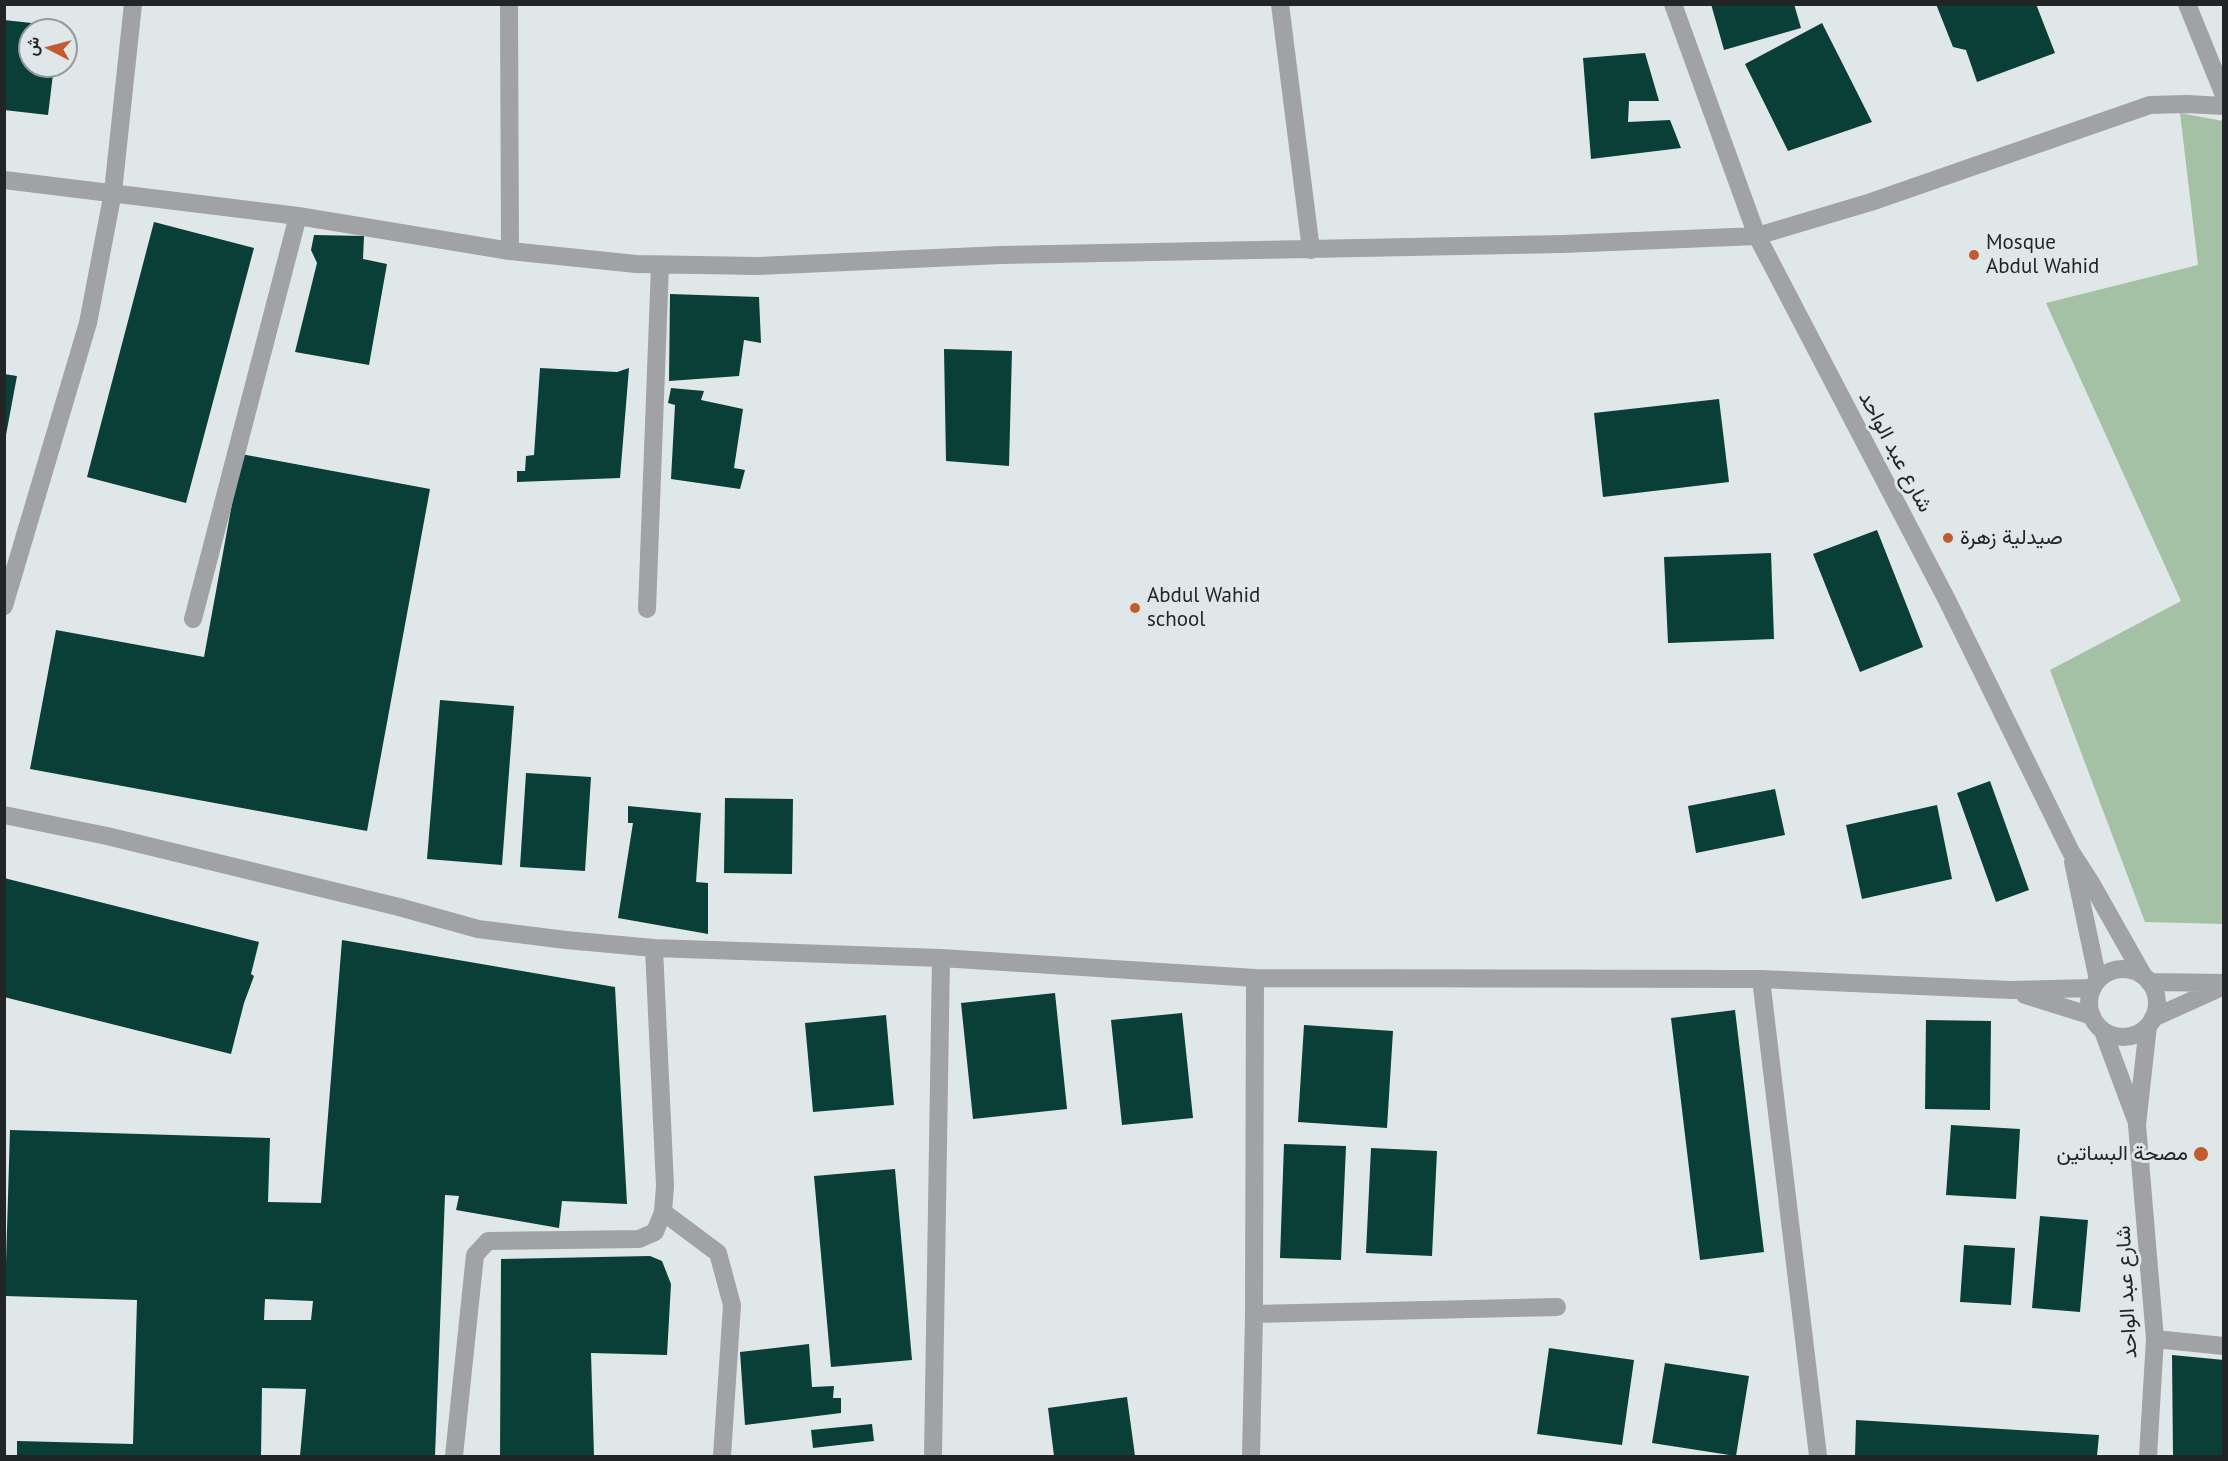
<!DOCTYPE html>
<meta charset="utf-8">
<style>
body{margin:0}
#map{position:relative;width:2228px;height:1461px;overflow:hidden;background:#e0e7e9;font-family:"PT Sans",Vazirmatn,sans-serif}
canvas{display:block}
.frame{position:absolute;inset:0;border:6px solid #222525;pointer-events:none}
.north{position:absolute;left:18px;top:18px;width:60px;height:60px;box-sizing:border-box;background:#e0e7e9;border:2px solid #94999b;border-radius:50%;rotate:276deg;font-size:16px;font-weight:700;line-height:24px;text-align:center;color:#222525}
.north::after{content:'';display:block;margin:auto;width:21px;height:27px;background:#c25c2e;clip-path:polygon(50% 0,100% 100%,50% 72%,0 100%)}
</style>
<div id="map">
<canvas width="2228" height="1461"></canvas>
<div class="frame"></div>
<div class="north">ش</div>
</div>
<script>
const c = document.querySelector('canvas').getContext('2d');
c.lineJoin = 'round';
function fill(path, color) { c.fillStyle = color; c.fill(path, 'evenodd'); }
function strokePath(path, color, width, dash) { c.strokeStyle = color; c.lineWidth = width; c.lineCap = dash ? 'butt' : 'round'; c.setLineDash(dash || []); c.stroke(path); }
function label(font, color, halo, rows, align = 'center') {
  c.font = font + ' "PT Sans",Vazirmatn,sans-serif'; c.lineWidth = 6; c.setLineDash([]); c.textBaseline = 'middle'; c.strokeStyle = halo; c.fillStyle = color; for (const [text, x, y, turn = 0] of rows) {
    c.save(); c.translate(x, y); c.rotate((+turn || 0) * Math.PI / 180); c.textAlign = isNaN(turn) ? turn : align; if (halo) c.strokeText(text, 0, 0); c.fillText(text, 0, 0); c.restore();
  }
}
fill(new Path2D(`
 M 2180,113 L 2223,121 L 2223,924 L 2145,922 L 2050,670 L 2181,601 L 2046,303 L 2198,265 Z`), '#a5c1a5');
fill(new Path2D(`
 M 1711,4 L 1794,4 L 1801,28 L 1724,50 Z
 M 1936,4 L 2036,4 L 2055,53 L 1977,82 L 1966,50 L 1953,47 Z
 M 4,20 L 59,26 L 58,30 L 30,30 L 30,66 L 54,66 L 48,115 L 4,110 Z
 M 1822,23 L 1872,122 L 1788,151 L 1745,64 Z
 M 1645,53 L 1659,101 L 1629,101 L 1628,122 L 1670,120 L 1681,148 L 1591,159 L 1583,58 Z
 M 154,222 L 254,248 L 186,503 L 87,477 Z
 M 314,235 L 364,236 L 363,259 L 387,264 L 369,365 L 295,352 L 317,263 L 311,250 Z
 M 670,294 L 759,297 L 761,343 L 744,340 L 739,376 L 669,381 Z
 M 944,349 L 1012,351 L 1009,466 L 946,461 Z
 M 540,368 L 617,372 L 629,368 L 620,478 L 517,482 L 517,471 L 525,471 L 526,456 L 534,455 Z
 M 4,374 L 17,376 L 6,435 L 4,435 Z
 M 671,388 L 704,391 L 701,400 L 743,409 L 734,468 L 745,470 L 740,489 L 671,479 L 675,405 L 668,403 Z
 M 1719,399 L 1729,482 L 1603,497 L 1594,413 Z
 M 241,454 L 430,489 L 367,831 L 30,769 L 56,630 L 204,657 Z
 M 1877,530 L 1923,647 L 1860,672 L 1813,554 Z
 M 1771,553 L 1774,639 L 1668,643 L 1664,557 Z
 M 440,700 L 514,706 L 502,865 L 427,859 Z
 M 526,773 L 591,777 L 585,871 L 520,867 Z
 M 1990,781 L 2029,890 L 1996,902 L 1957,793 Z
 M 1775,789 L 1785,835 L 1696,853 L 1688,806 Z
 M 725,798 L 793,799 L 792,874 L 724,873 Z
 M 1937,805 L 1952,879 L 1862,899 L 1846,825 Z
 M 628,806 L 701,813 L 696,882 L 708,883 L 708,934 L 618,918 L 633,823 L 628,823 Z
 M 4,878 L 259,942 L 251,974 L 254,976 L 244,1003 L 231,1054 L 4,997 Z
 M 342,940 L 615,987 L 627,1204 L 562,1201 L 559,1228 L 456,1210 L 459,1196 L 445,1195 L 435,1456 L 300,1456 L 306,1389 L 262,1388 L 261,1456 L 17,1456 L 17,1441 L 133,1444 L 137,1300 L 5,1296 L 10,1130 L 270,1138 L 268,1202 L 321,1203 ZM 265,1299 L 313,1301 L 311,1320 L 264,1320 Z
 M 1055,993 L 1067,1109 L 973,1119 L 961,1003 Z
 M 1735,1010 L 1764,1252 L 1700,1260 L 1671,1018 Z
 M 1182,1013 L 1193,1118 L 1122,1125 L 1111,1020 Z
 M 886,1015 L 894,1105 L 813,1112 L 805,1023 Z
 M 1926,1020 L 1991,1021 L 1990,1110 L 1925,1109 Z
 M 1304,1025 L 1393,1031 L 1387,1128 L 1298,1122 Z
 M 1951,1125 L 2020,1129 L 2016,1199 L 1946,1195 Z
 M 1284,1144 L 1346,1146 L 1341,1260 L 1280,1258 Z
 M 1371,1148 L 1437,1151 L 1432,1256 L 1366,1253 Z
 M 895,1169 L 912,1360 L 831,1367 L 814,1176 Z
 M 2040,1216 L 2088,1220 L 2080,1312 L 2032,1308 Z
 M 1964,1245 L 2015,1248 L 2011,1305 L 1960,1302 Z
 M 650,1256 L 662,1261 L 671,1284 L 667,1355 L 591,1353 L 594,1456 L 500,1456 L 501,1259 Z
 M 809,1344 L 812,1387 L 834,1386 L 833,1398 L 841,1398 L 841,1413 L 745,1425 L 740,1352 Z
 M 1549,1348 L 1634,1360 L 1622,1445 L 1537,1434 Z
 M 2172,1355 L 2224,1360 L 2224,1456 L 2173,1456 Z
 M 1665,1363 L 1749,1376 L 1736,1456 L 1652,1443 Z
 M 1127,1397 L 1135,1456 L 1054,1456 L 1048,1408 Z
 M 1856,1420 L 2099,1435 L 2097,1456 L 1855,1456 Z
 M 872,1424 L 874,1441 L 813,1448 L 811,1430 Z`), '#093f37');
strokePath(new Path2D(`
 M 509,4 L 510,251
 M 1280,4 L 1311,250
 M 1673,4 L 1757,236 L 1947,600 L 2071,852 L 2091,883 L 2143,975
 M 2187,4 L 2224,95
 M 4,180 L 298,216 L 510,251 L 636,264 L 758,266 L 1001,255 L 1563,244 L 1757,236 L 1871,202 L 2150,105 L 2187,104 L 2224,106
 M 4,606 L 88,323 L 113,192 L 133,4
 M 647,609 L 660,265
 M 193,619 L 298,216
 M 4,815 L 107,836 L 399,907 L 478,929 L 566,940 L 654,948 L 941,958 L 1255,978 L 1761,979 L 2011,990 L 2093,988
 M 2073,862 L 2098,980
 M2089 1003a34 34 0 1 1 68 0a34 34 0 1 1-68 0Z
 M 1761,979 L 1818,1456
 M 2149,982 L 2224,983
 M 2025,995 L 2092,1016
 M 2153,1018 L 2224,986
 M 2103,1031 L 2136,1120
 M 663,1212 L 718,1253 L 732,1305 L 722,1456
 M 1254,1314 L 1557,1307
 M 2155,1339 L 2224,1346
 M 454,1456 L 475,1255 L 488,1241 L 639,1239 L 655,1232 L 663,1212 L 665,1186 L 654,948
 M 933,1456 L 941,958
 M 1251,1456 L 1254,1314 L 1255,978
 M 2148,1456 L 2155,1339 L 2137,1125 L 2148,1026`), '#a0a2a4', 18);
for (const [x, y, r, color] of [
 [1974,255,6,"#c25c2e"],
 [1948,538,6,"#c25c2e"],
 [1135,608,6,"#c25c2e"],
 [2201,1154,8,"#c25c2e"]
]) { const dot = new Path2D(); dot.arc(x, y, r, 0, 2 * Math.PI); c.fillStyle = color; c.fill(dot); strokePath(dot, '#e0e7e9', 2); }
label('21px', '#222525', '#e0e7e9', [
 ["Mosque",1986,243],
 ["Abdul Wahid",1986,267],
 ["صيدلية زهرة",1960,538],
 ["Abdul Wahid",1147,596],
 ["school",1147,620],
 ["مصحة البساتين",2188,1154,"right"]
], 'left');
label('21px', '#222525', '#e0e7e9', [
 ["شارع عبد الواحد",1895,452,62],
 ["شارع عبد الواحد",2127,1292,-93]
]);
</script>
